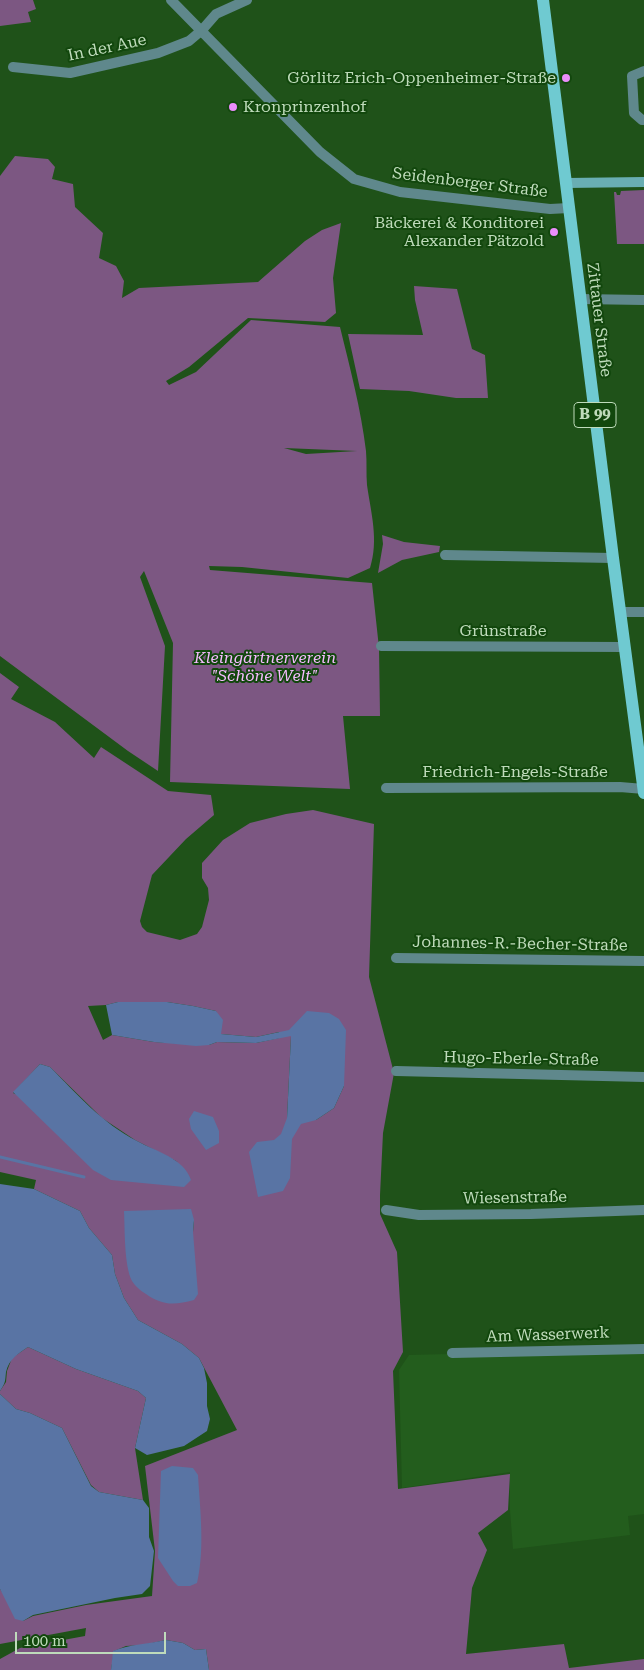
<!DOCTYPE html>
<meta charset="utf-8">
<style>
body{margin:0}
#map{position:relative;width:644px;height:1670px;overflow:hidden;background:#1f5219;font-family:"Roboto Serif",serif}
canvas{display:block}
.scale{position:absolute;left:15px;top:1632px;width:151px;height:22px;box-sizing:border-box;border:2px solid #bfdbbb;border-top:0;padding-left:6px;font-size:15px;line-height:18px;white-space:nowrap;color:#bfdbbb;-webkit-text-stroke:4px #12470d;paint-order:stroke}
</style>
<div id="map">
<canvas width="644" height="1670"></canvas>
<div class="scale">100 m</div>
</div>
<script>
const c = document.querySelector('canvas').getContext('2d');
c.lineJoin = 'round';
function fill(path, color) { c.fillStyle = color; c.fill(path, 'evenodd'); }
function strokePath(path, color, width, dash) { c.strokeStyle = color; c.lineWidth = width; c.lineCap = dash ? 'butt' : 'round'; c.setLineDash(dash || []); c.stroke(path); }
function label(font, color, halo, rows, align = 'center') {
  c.font = font + ' "Roboto Serif",serif'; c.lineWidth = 4; c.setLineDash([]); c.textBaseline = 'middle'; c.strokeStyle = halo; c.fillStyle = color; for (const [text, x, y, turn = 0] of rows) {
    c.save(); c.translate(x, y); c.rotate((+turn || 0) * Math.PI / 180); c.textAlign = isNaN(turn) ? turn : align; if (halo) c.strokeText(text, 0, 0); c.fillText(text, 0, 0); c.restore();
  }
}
fill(new Path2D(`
 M 644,1349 L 644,1514 L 628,1516 L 630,1535 L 513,1549 L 510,1510 L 510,1472 L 402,1488 L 399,1370 L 409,1355 Z`), '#235d1d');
fill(new Path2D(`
 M 0,0 L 33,0 L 36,9 L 28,12 L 31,22 L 0,26 Z
 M 15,156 L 48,159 L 55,167 L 52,179 L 73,184 L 75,207 L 103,233 L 99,258 L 116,266 L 124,281 L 122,298 L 139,288 L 258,282 L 305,241 L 322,230 L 341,223 L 333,278 L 336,313 L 325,322 L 248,318 L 189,367 L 166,381 L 169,385 L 196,372 L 251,320 L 340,327 C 350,368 361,409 366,451 C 367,462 366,474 367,485 C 371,513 379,540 370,568 L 348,578 L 242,567 L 209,566 L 210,570 L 372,583 L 379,648 L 380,716 L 343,716 L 350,789 L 170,782 L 173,643 L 144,571 L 140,577 L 165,646 L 158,771 L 128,751 L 0,656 L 0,176 ZM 284,448 L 357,451 L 306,454 Z
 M 644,190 L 644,244 L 617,244 L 614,192 L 616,192 L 617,195 L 620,195 L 621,191 Z
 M 414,286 L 457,289 L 472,349 L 485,355 L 488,398 L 456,398 L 409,391 L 360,389 L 348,334 L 423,335 L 415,300 Z
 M 382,535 L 404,542 L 440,546 L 439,552 L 402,560 L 378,573 L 383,544 Z
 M 0,673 L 19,687 L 11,699 L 55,722 L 94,758 L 101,747 L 168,791 L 211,795 L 214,815 L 186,839 L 152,875 L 140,921 L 142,927 L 147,932 L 180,940 L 197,934 L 202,927 L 209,900 L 208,888 L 202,878 L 202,863 L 223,840 L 250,823 L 286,814 L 313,810 L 374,824 L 369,977 L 394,1073 L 383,1133 L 380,1195 L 380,1214 L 397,1252 L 403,1352 L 393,1371 L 398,1489 L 510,1474 L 508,1510 L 478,1533 L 487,1550 L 472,1588 L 466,1654 L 564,1644 L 569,1668 L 644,1659 L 644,1670 L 209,1670 L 206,1649 L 195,1650 L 183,1643 L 166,1640 L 143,1645 L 126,1646 L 114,1651 L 111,1670 L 0,1670 L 0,1659 L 20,1648 L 85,1636 L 86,1628 L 0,1644 L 0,1589 L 23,1621 L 33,1616 L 86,1605 L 152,1596 L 155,1551 L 145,1466 L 237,1430 L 199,1358 L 182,1344 L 138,1320 L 124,1298 L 115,1274 L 112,1255 L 89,1228 L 80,1211 L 34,1189 L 36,1180 L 0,1172 ZM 118,1002 L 167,1002 L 193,1006 L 216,1011 L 221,1034 L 256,1037 L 279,1032 L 279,1038 L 256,1043 L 217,1042 L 209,1045 L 154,1042 L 112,1035 L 103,1040 L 88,1006 L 106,1005 ZM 291,1036 L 344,1086 L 334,1108 L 316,1120 L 287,1118 ZM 40,1064 L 50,1067 L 102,1118 L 135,1140 L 178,1162 L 13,1093 ZM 194,1220 L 193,1232 L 152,1298 Z
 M 28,1347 L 76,1369 L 138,1391 L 146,1398 L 135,1448 L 143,1500 L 99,1492 L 91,1485 L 62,1428 L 30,1413 L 16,1409 L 0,1394 L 0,1391 L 6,1382 L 7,1371 L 12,1358 Z`), '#7c5782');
fill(new Path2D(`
 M 118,1002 L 167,1002 L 193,1006 L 216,1011 L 223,1020 L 221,1034 L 256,1037 L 289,1030 L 307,1011 L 329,1013 L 339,1019 L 346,1030 L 344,1086 L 334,1108 L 316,1120 L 301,1124 L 292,1139 L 290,1178 L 283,1191 L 258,1197 L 249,1152 L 257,1142 L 274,1140 L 281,1134 L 287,1118 L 291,1036 L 256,1043 L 217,1042 L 209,1045 L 196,1046 L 154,1042 L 112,1035 L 106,1005 Z
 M 40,1064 L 50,1067 C 77,1094 102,1123 137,1141 C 155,1151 184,1158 191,1180 L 184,1187 L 111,1180 L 93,1170 L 13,1092 Z
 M 194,1111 L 213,1117 L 219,1131 L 219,1143 L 206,1150 L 191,1129 L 189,1119 Z
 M 0,1184 L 34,1189 L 80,1211 L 89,1228 L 112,1255 L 115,1274 L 124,1298 L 138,1320 L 182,1344 L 199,1358 L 204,1368 L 207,1383 L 207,1406 L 210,1419 L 207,1431 L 184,1446 L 147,1455 L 135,1448 L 146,1398 L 138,1391 L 76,1369 L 28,1347 C 18,1354 9,1359 6,1372 C 5,1381 6,1382 0,1391 Z
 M 191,1209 L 194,1220 L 193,1232 L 198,1294 L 194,1300 C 175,1305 163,1306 146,1294 C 141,1291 135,1286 132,1281 C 124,1265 125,1230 124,1211 Z
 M 0,1394 L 16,1409 L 30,1413 L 62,1428 L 91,1486 L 99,1492 L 143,1500 L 149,1508 L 149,1537 L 154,1551 L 150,1586 L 142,1594 L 115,1598 L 33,1615 L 23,1621 L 15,1619 L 0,1589 Z
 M 172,1466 L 193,1468 L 198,1475 C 200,1510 205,1548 197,1583 L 190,1586 L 178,1586 L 173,1581 L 158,1558 L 161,1471 Z
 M 166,1640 L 183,1643 L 195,1650 L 206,1649 L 209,1670 L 111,1670 L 113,1651 C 130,1644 148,1644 166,1640 Z`), '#5974a4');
strokePath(new Path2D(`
 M 0,1157 L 84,1177`), '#5974a4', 3);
strokePath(new Path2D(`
 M 171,0 L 320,152 L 354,179 L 400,192 L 550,209 L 569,208
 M 13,67 L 70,73 L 158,53 L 189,41 L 202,30 L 216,14 L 247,0
 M 644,71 L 632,76 L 634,113 L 642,120 L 644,120
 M 580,299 L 644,300
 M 445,555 L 613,558
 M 620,612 L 644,612
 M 381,646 L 625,647
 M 386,788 L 620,787 L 644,789
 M 396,958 L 644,961
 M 396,1071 L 644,1077
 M 386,1210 L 419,1215 L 531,1214 L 644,1210
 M 452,1353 L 644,1349`), '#5f888c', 10);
strokePath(new Path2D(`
 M 566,183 L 644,182`), '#69aeb3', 10);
strokePath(new Path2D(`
 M 543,0 L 613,558 L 644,793`), '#6fcad1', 12);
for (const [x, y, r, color] of [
 [566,78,5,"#eb8dfb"],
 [233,107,5,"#eb8dfb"],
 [554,232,5,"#eb8dfb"]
]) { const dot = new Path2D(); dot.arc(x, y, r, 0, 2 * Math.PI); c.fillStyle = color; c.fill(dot); strokePath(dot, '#12470d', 2); }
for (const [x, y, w] of [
 [595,415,42]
]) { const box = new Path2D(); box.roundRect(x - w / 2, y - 12.5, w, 25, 4); c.fillStyle = '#12470d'; c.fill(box); strokePath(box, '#bfdbbb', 1); }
label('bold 15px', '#bfdbbb', null, [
 ["B 99",595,415]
]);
label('16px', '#bfdbbb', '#12470d', [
 ["In der Aue",107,48,-12],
 ["Seidenberger Straße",470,183,7],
 ["Zittauer Straße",599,320,83],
 ["Grünstraße",503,631],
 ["Friedrich-Engels-Straße",515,772],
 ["Johannes-R.-Becher-Straße",520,944,1],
 ["Hugo-Eberle-Straße",521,1059,1],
 ["Wiesenstraße",515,1198,-1],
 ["Am Wasserwerk",548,1335,-2]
]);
label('16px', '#bfdbbb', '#12470d', [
 ["Görlitz Erich-Oppenheimer-Straße",556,78],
 ["Kronprinzenhof",243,107,"left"],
 ["Bäckerei & Konditorei",544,223],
 ["Alexander Pätzold",544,241]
], 'right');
label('italic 16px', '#f6bbff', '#12470d', [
 ["Kleingärtnerverein",265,658],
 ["\"Schöne Welt\"",265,676]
]);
</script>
